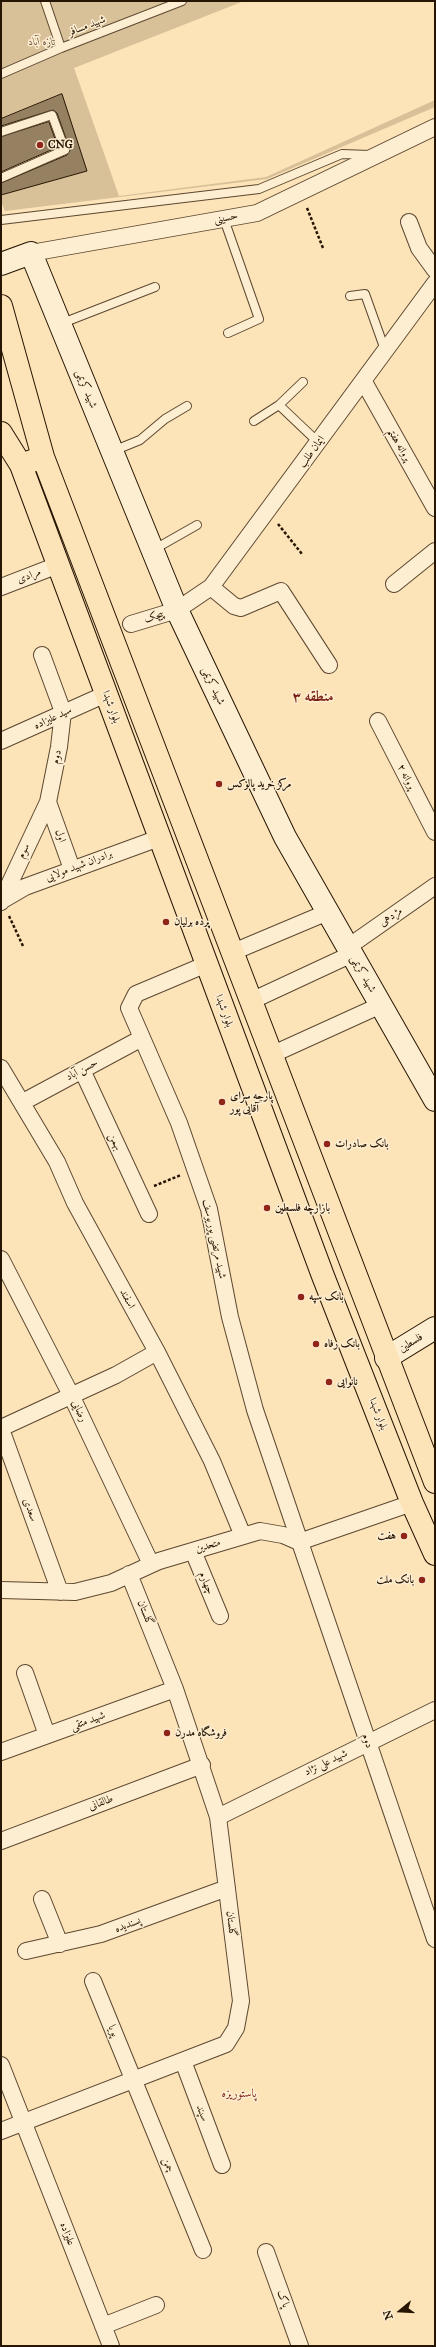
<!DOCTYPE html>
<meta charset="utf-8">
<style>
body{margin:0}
#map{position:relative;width:436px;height:2347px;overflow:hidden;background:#fce3b8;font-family:"IM FELL Great Primer",serif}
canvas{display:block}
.frame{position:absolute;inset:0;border:2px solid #261502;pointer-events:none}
.north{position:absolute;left:380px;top:2291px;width:40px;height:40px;-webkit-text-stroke:3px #fdedd1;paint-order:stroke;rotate:252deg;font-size:11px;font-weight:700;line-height:16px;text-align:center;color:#261502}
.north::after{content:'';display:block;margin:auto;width:14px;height:18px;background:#261502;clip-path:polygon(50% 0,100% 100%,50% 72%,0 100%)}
</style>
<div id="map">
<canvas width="436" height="2347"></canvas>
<div class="frame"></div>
<div class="north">N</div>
</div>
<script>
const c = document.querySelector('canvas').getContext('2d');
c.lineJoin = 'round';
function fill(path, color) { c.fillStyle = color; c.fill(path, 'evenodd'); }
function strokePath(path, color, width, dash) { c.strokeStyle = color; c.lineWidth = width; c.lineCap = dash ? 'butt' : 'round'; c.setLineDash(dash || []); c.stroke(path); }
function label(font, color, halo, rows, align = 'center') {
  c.font = font + ' "IM FELL Great Primer",Amiri,serif'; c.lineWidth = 3; c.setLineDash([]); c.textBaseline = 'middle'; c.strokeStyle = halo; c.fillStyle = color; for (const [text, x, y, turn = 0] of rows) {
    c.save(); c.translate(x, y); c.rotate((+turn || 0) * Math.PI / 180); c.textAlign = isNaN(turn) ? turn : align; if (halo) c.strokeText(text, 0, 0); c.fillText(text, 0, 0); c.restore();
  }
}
fill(new Path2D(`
 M 1,1 L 244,1 L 74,68 L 119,196 L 266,177 L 435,100 L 435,107 L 267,179 L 5,211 L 1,202 L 1,195 L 87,171 L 62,95 L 1,119 Z`), '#d8c099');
const building = new Path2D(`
 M 62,94 L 87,171 L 1,195 L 1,183 L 67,155 L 70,150 L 57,113 L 53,110 L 1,126 L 1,119 Z
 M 49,122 L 58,147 L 1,172 L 1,137 Z`);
fill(building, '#958061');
strokePath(building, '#261502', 1);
const lane = new Path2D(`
 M 45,1 L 61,48
 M 1,74 L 61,48 L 182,1
 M 1,132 L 52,115 L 65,150 L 1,178
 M 224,219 L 259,319 L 228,333
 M 1,220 L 259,189 L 342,154 L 370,155
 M 350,296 L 365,294 L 385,350
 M 60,324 L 155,287
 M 279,405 L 319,443
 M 254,421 L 279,405 L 303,382
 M 113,451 L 140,440 L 165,419 L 187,406
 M 153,550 L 197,525`);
const street = new Path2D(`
 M 409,222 L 419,248 L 435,270
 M 31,253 L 257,213 L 435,127
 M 364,382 L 435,508
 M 394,584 L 435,551
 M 1,587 L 58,565
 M 211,587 L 234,606 L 241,608 L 281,591 L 329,665
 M 131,624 L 177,610 L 211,587 L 435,283
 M 378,721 L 435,832
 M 1,741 L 106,694
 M 48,802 L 72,869
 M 1,901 L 25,887 L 159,838
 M 1,902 L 48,802 L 59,747 L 63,712 L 42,655
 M 348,947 L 435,886
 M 233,952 L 328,912
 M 207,964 L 136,994 L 129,1008 L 179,1123 L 209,1209 L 230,1317 L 255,1410 L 435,1939
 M 251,1001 L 352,954
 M 271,1055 L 381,1005
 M 1,1068 L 57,1162 L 75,1203 L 157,1352 L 212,1461 L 243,1536
 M 82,1070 L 149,1214
 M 23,1102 L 142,1038
 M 1,1259 L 71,1395 L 151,1564
 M 1,1428 L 116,1375 L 157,1352
 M 1,1429 L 60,1592
 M 193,1551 L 220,1616
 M 1,1590 L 75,1592 L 111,1583 L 159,1561 L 260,1531 L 283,1535 L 299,1542 L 412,1503
 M 25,1673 L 47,1735
 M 1,1752 L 175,1689
 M 218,1817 L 435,1710
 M 1,1841 L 202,1765
 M 42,1899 L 60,1944
 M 26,1951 L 101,1934 L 227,1888
 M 93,1981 L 203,2250
 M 183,2061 L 222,2165
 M 1,2065 L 111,2346
 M 1,2131 L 226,2044 L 236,2028 L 241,2001 L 218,1817 L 175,1689 L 129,1574
 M 266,2252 L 300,2346
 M 103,2326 L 156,2305`);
const secondary = new Path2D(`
 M 1,264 L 31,253 L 177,610 L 285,837 L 435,1100
 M 386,1358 L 435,1328`);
const primary = new Path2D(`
 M 1,306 L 43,457 L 29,462
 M 1,433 L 21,465 L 323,1276 L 412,1503 L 435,1554
 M 43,457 L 435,1482`);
strokePath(lane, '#5c4830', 10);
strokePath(street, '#5c4830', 18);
strokePath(secondary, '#261502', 24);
strokePath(primary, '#261502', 24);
strokePath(new Path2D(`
 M 307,208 L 323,248
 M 278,524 L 302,554
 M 9,916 L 23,946
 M 154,1186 L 181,1175`), '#261502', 2.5, [3, 2]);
strokePath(lane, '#fdedd1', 8);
strokePath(street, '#fdedd1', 16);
strokePath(secondary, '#fdedd1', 22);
strokePath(primary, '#fce3b8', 22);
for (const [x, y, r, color] of [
 [40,145,4,"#8f2418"],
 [219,784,4,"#8f2418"],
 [166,922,4,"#8f2418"],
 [222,1102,4,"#8f2418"],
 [327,1144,4,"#8f2418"],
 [267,1208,4,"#8f2418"],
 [301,1297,4,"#8f2418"],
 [316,1344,4,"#8f2418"],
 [329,1382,4,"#8f2418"],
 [404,1536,4,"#8f2418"],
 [422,1580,4,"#8f2418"],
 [167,1733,4,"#8f2418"]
]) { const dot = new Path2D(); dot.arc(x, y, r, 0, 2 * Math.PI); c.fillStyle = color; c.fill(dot); strokePath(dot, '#fdedd1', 1.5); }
label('11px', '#261502', '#fdedd1', [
 ["شهید مسافر",87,26,-21],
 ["حسینی",226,218,-10],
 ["شهید کریمی",86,389,68],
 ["پروانه هفتم",399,445,60],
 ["ایمان طلب",312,452,-54],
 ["مرادی",29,576,-21],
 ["پیچک",154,617,-17],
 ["شهید کریمی",213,686,65],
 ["بلوار شهدا",111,707,70],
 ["سید علیزاده",53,718,-25],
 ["دوم",57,757,-79],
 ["پروانه ۲",406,777,63],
 ["اول",60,836,70],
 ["سوم",24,851,-65],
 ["برادران شهید مولایی",79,866,-21],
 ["مژدهی",391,917,-35],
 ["شهید کریمی",363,974,60],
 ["بلوار شهدا",224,1011,70],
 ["حسن آباد",82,1070,-28],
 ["بهمن",115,1142,65],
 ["شهید مرتضی پوریوسف",214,1239,78],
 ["اسفند",127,1299,62],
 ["فلسطین",411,1343,-32],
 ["رضایی",79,1411,65],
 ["بلوار شهدا",378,1414,69],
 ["سعدی",30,1510,70],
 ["متحدین",208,1546,-17],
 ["چهارم",206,1583,68],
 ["گلستان",145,1613,68],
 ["شهید متقی",88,1721,-20],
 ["دوم",367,1741,71],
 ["شهید علی نژاد",326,1763,-26],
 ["طالقانی",101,1803,-21],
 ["گلستان",231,1924,83],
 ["پسندیده",128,1925,-20],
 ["پویا",113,2031,68],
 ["سپند",202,2113,69],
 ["چمن",168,2165,68],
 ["علیزاده",67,2234,69],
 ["پاک",283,2299,70]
]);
label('italic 11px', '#645137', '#fdedd1', [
 ["تازه آباد",42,42]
]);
label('bold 11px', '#261502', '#fdedd1', [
 ["CNG",48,145],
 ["مركز خريد پالوكس",227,784],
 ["پرده برلیان",174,922],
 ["پارچه سرای",230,1096],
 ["آقایی پور",230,1109],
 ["بانک صادرات",335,1144],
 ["بازارچه فلسطین",275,1208],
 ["بانک سپه",309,1297],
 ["بانک رفاه",324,1344],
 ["نانوایی",337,1382],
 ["هفت",396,1536,"right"],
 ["بانک ملت",414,1580,"right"],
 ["فروشگاه مدرن",175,1733]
], 'left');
label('12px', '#7a1f14', '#fdedd1', [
 ["پاستوریزه",239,2094]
]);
label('bold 15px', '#7a1f14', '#fdedd1', [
 ["منطقه ۳",313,697]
]);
</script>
